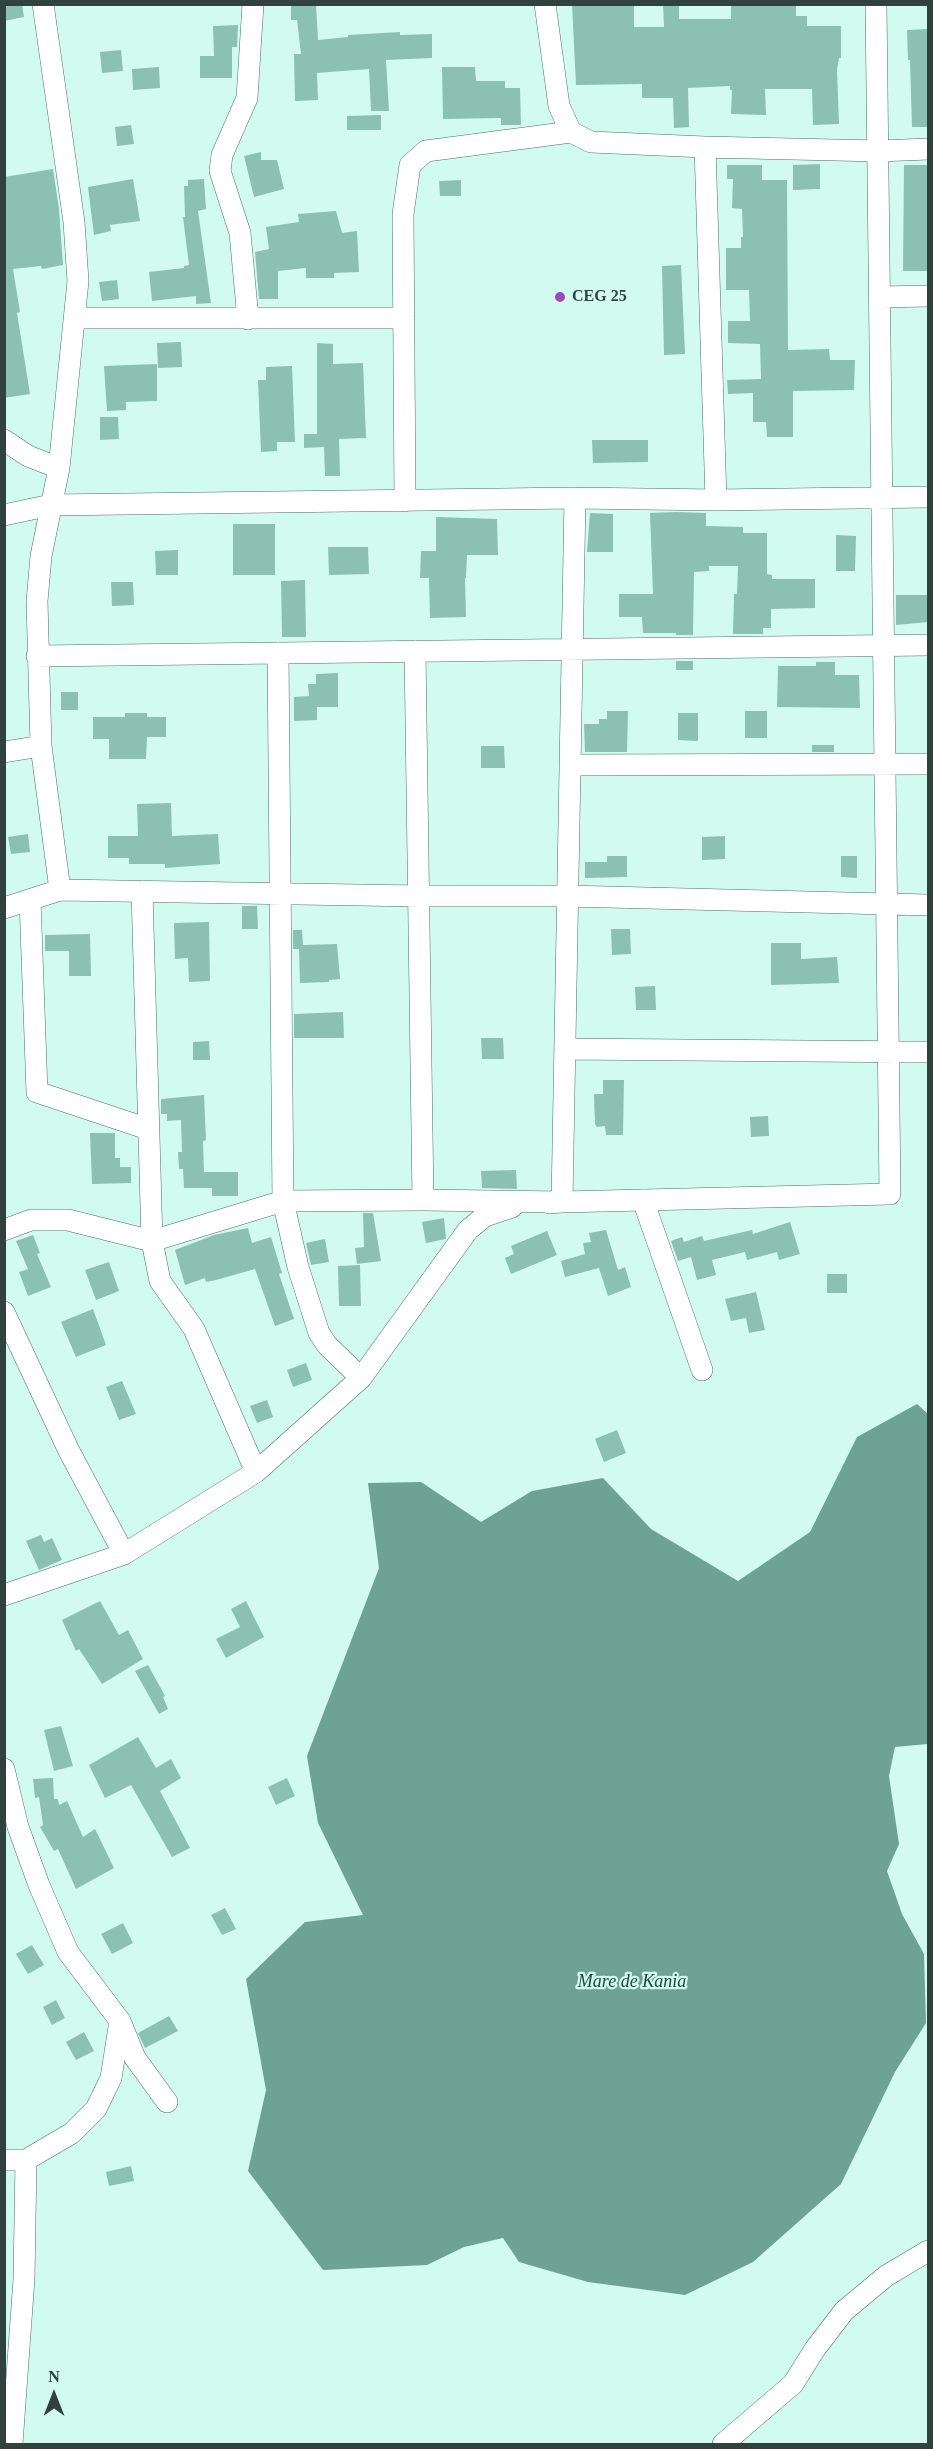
<!DOCTYPE html>
<style>
body{margin:0}
#map{position:relative;width:933px;height:2449px;overflow:hidden;background:#d2fbf0;font-family:Georgia,serif}
canvas{display:block}
.frame{position:absolute;inset:0;border:6px solid #31413d;pointer-events:none}
.north{position:absolute;left:24px;top:2365px;width:60px;height:60px;-webkit-text-stroke:4px #d2fbf0;paint-order:stroke;rotate:0deg;font-size:16px;font-weight:700;line-height:24px;text-align:center;color:#31413d}
.north::after{content:'';display:block;margin:auto;width:21px;height:27px;background:#31413d;clip-path:polygon(50% 0,100% 100%,50% 72%,0 100%)}
</style>
<div id="map">
<canvas width="933" height="2449"></canvas>
<div class="frame"></div>
<div class="north">N</div>
</div>
<script>
const ctx = document.querySelector('canvas').getContext('2d');
ctx.lineJoin = 'round';
function fillPath(path, color) { ctx.fillStyle = color; ctx.fill(path, 'evenodd'); }
const shape = rows => new Path2D(rows.map(r => 'M' + r).join(''));
function stroke(path, color, width, dash) { ctx.strokeStyle = color; ctx.lineWidth = width; ctx.lineCap = dash ? 'butt' : 'round'; ctx.setLineDash(dash || []); ctx.stroke(path); }
function write(font, color, halo, rows, align = 'center') {
  ctx.font = font + ' Georgia,serif'; ctx.lineWidth = 4.5; ctx.setLineDash([]); ctx.textBaseline = 'middle'; ctx.strokeStyle = halo; ctx.fillStyle = color; for (const [text, x, y, turn = 0] of rows) {
    ctx.save(); ctx.translate(x, y); ctx.rotate((+turn || 0) * Math.PI / 180); ctx.textAlign = isNaN(turn) ? turn : align; if (halo) ctx.strokeText(text, 0, 0); ctx.fillText(text, 0, 0); ctx.restore();
  }
}
fillPath(shape([
 [917,1404,928,1414,928,1744,895,1747,889,1776,899,1844,887,1871,902,1914,924,1954,926,2023,895,2072,841,2184,753,2262,685,2295,588,2282,519,2262,503,2238,464,2247,427,2265,323,2270,248,2171,266,2090,246,1979,305,1922,363,1915,318,1823,307,1756,379,1568,368,1483,421,1482,481,1522,532,1491,603,1478,651,1529,738,1581,810,1532,857,1437]
]), '#6da295');
fillPath(shape([
 [4,4,22,4,24,17,4,21],
 [291,4,316,4,318,40,348,37,348,35,400,32,400,35,432,34,432,58,386,60,389,111,371,111,369,69,317,73,318,100,295,101,294,54,301,54,297,20,291,20],
 [572,4,634,4,634,27,664,27,663,4,679,4,679,19,731,19,731,4,796,4,796,16,807,16,807,26,841,26,841,58,839,58,837,70,839,124,813,125,812,89,765,89,766,115,731,114,732,90,730,90,730,86,688,88,689,127,674,128,673,98,642,98,642,84,576,85],
 [238,25,237,47,232,47,232,78,200,78,200,56,214,56,213,26],
 [928,29,928,127,912,127,910,60,908,60,907,30],
 [121,50,123,71,102,73,100,52],
 [159,67,160,88,133,90,132,69],
 [442,67,475,67,476,81,505,81,505,88,520,88,521,125,501,125,501,118,443,119],
 [381,115,381,130,347,130,347,116],
 [131,125,134,144,117,146,115,127],
 [261,152,261,160,277,160,284,189,254,197,244,156],
 [820,164,820,189,793,190,793,165],
 [727,165,762,165,762,180,787,180,788,350,829,349,830,360,855,360,854,390,793,391,793,437,767,437,766,422,753,422,753,393,728,394,727,380,761,379,760,344,728,343,728,321,750,321,749,290,726,290,726,248,741,248,741,237,743,237,742,209,732,208,733,179,727,179],
 [904,165,928,165,928,271,903,271],
 [53,169,59,209,63,265,42,269,41,266,13,269,20,312,17,313,30,394,4,398,4,177],
 [133,179,140,221,110,225,111,231,94,235,88,187],
 [204,179,206,209,198,211,211,303,196,304,196,296,152,301,149,272,184,268,184,266,189,265,183,217,185,217,184,186,188,186,188,180],
 [461,180,461,196,440,196,439,181],
 [336,211,342,233,357,231,359,272,334,273,334,278,306,278,306,268,278,271,278,299,259,299,255,252,269,249,266,227,299,222,298,214],
 [681,265,685,354,664,355,662,266],
 [117,280,119,299,102,301,99,282],
 [181,342,182,367,158,368,157,343],
 [317,343,333,344,333,364,363,363,366,438,339,439,340,476,325,476,324,447,304,448,304,434,317,434],
 [157,364,157,401,126,402,126,410,107,411,104,366],
 [292,366,295,442,277,442,277,451,261,452,258,380,266,380,266,367],
 [100,417,118,417,119,439,100,440],
 [592,440,648,440,648,462,593,463],
 [676,512,706,513,706,526,743,527,743,533,767,533,767,574,772,575,772,579,815,579,815,608,771,609,771,628,763,628,763,634,733,634,734,594,737,594,738,566,709,566,709,571,694,572,693,635,676,635,676,633,643,633,642,617,619,617,619,594,653,594,650,513],
 [590,513,613,514,613,552,587,552],
 [436,517,497,519,498,555,467,555,466,578,465,578,466,617,430,618,429,578,420,578,421,551,436,551],
 [233,524,275,524,275,575,233,575],
 [836,535,856,536,855,571,836,571],
 [328,547,368,547,369,574,329,575],
 [178,550,178,575,156,575,155,551],
 [305,580,306,637,282,637,281,581],
 [111,582,133,582,134,605,112,606],
 [896,595,928,595,928,622,896,625],
 [676,661,693,661,693,670,676,670],
 [816,662,835,662,835,675,859,675,860,708,777,707,778,666,816,666],
 [338,673,338,707,317,707,317,720,294,721,294,697,309,696,308,684,316,684,316,674],
 [61,692,78,692,78,710,61,710],
 [607,711,628,711,627,752,585,752,584,724,599,724,599,719,607,719],
 [745,711,767,711,767,738,745,738],
 [125,713,147,713,147,717,166,717,166,737,147,737,146,759,109,759,109,739,93,739,93,717,125,717],
 [678,713,698,713,698,741,678,740],
 [812,745,834,745,834,752,812,752],
 [481,746,504,746,505,768,481,768],
 [171,803,172,836,218,834,220,864,165,868,165,864,129,864,129,858,108,858,108,836,138,836,137,804],
 [28,834,30,852,11,854,8,837],
 [725,836,725,859,702,860,702,837],
 [607,856,627,856,627,877,585,878,585,862,607,862],
 [841,856,857,856,857,878,841,877],
 [242,906,257,906,258,929,242,929],
 [209,922,210,981,189,982,188,958,175,959,174,923],
 [611,929,630,929,631,954,612,955],
 [293,930,302,930,303,945,337,944,340,979,329,980,329,982,300,983,299,949,293,949],
 [90,934,91,976,69,976,69,951,45,951,45,935],
 [771,943,801,943,801,959,837,957,839,983,771,985],
 [655,986,656,1010,636,1010,635,987],
 [343,1012,344,1038,294,1038,294,1014],
 [481,1038,503,1038,504,1059,482,1059],
 [209,1041,210,1060,193,1060,193,1042],
 [603,1080,624,1080,623,1135,606,1135,605,1126,597,1127,595,1124,594,1094,603,1094],
 [204,1095,206,1140,203,1141,204,1172,238,1172,238,1196,212,1196,212,1188,184,1188,183,1169,179,1169,178,1152,182,1152,181,1120,167,1121,167,1114,161,1114,161,1099],
 [768,1116,769,1136,751,1137,750,1117],
 [90,1133,115,1133,115,1158,120,1158,120,1167,131,1167,131,1183,92,1184],
 [516,1170,517,1189,482,1188,481,1171],
 [363,1213,373,1213,381,1261,357,1264,355,1248,364,1247],
 [444,1218,446,1239,426,1243,422,1222],
 [790,1222,800,1254,779,1260,777,1252,747,1260,745,1252,712,1260,716,1275,697,1280,691,1257,678,1261,671,1241,682,1237,684,1242,702,1236,704,1241,752,1230,753,1234],
 [248,1228,252,1243,271,1237,282,1273,279,1274,294,1319,275,1326,255,1269,216,1280,206,1282,205,1278,185,1285,175,1250,214,1235],
 [606,1230,618,1270,625,1267,631,1287,608,1296,599,1268,565,1277,561,1261,585,1254,583,1243,591,1242,589,1233],
 [547,1231,557,1255,511,1274,505,1258,514,1254,511,1246],
 [33,1235,40,1253,37,1254,51,1287,28,1296,19,1272,28,1269,16,1241],
 [325,1239,329,1262,311,1265,306,1243],
 [109,1262,119,1291,96,1300,85,1270],
 [360,1265,361,1306,339,1306,338,1266],
 [827,1274,847,1274,847,1293,827,1293],
 [756,1292,765,1330,749,1333,746,1318,731,1321,725,1299],
 [93,1309,106,1345,76,1357,61,1322],
 [306,1363,312,1380,293,1387,287,1370],
 [122,1381,136,1414,119,1420,106,1387],
 [267,1400,273,1417,257,1423,250,1406],
 [617,1430,626,1453,604,1462,595,1439],
 [41,1535,44,1542,52,1538,62,1560,39,1570,26,1541],
 [100,1601,119,1635,128,1630,143,1659,102,1684,79,1649,76,1651,62,1620],
 [246,1601,264,1637,226,1658,216,1639,240,1627,231,1609],
 [148,1665,165,1696,163,1697,168,1709,159,1714,135,1671],
 [61,1726,73,1766,54,1771,44,1730],
 [138,1737,156,1768,171,1759,181,1778,160,1791,190,1848,172,1857,131,1785,105,1798,89,1765],
 [53,1778,54,1799,58,1799,59,1805,67,1801,83,1837,95,1829,114,1868,76,1889,58,1849,54,1851,40,1827,43,1825,39,1797,35,1798,33,1779],
 [287,1778,295,1796,276,1805,268,1787],
 [225,1908,236,1929,222,1935,211,1915],
 [123,1923,133,1943,112,1954,101,1934],
 [32,1945,44,1965,28,1974,16,1954],
 [56,2000,65,2018,52,2025,43,2007],
 [169,2016,178,2031,145,2048,138,2033],
 [84,2032,94,2051,76,2060,66,2042],
 [131,2166,134,2181,109,2186,106,2172]
]), '#8bc0b3');
const minor = shape([
 [43,4,74,222,78,281,59,468,41,556,37,601,41,746,60,890],
 [545,4,559,106,571,132,591,142,705,147,879,151,928,149],
 [705,147,716,500],
 [881,297,928,296],
 [76,318,404,318],
 [248,319,240,233,220,171,222,155,247,98,253,4],
 [4,440,28,456,59,468],
 [405,501,403,214,410,165,426,151,571,132],
 [4,515,51,505,575,498,716,500,928,497],
 [415,651,423,1200],
 [37,656,928,645],
 [4,752,41,746],
 [570,765,928,764],
 [142,891,152,1241,160,1281,194,1329,256,1472],
 [30,900,37,1092,148,1129],
 [4,908,60,890,418,896,567,896,928,905],
 [565,1049,928,1052],
 [643,1200,702,1370],
 [549,1203,562,1202,575,498],
 [4,1230,31,1220,68,1220,152,1241,283,1201,423,1200,562,1202,890,1194,876,4],
 [4,1312,69,1451,124,1554,4,1595],
 [361,1378,468,1230,485,1216,512,1207],
 [124,1554,256,1472,361,1378,327,1345,319,1333,298,1267,283,1201,278,653],
 [4,1769,18,1827,39,1885,68,1952,120,2021,135,2058,167,2102],
 [4,2160,26,2160],
 [12,2444,24,2279,26,2160,72,2133,96,2109,111,2078,120,2021],
 [723,2444,793,2384,815,2349,844,2311,886,2276,928,2251]
]);
stroke(minor, '#4a6f66', 22);
stroke(minor, '#fff', 21);
for (const [x, y, r, color] of [
 [560,297,6,"#9f4ab7"]
]) { const dot = new Path2D(); dot.arc(x, y, r, 0, 2 * Math.PI); ctx.fillStyle = color; ctx.fill(dot); stroke(dot, '#d2fbf0', 2); }
write('bold 16px', '#31413d', '#d2fbf0', [
 ["CEG 25",572,297]
], 'left');
write('italic 18px', '#1b4940', '#d2fbf0', [
 ["Mare de Kania",632,1982]
]);
</script>
